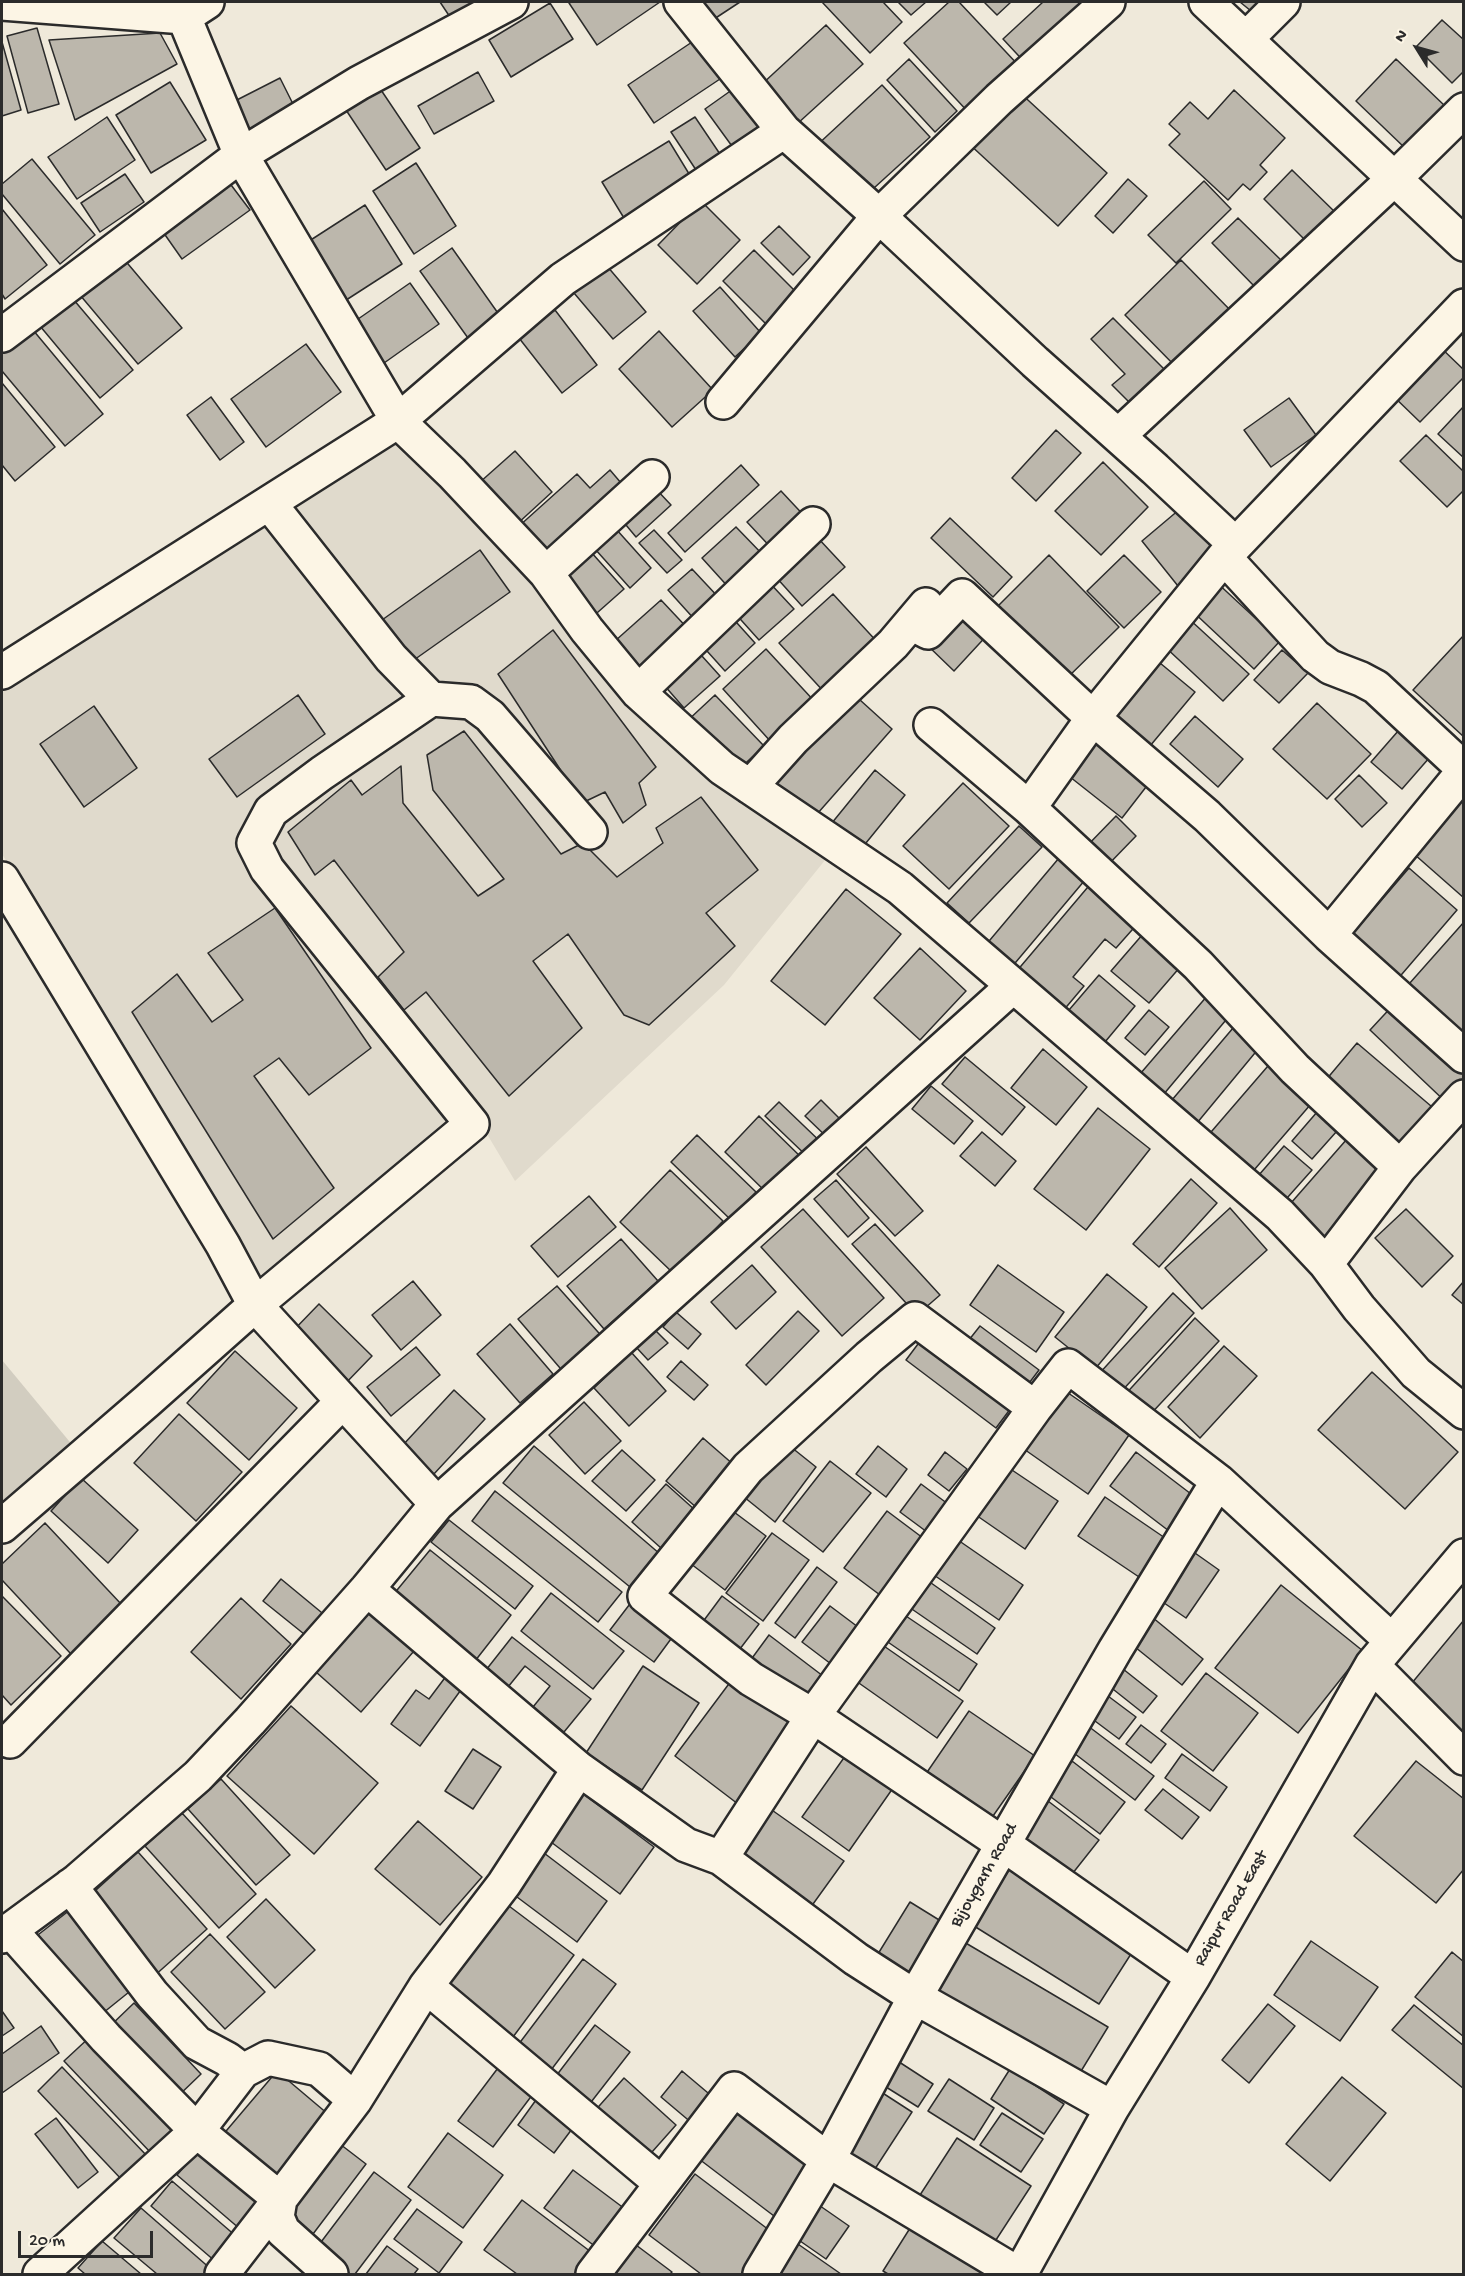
<!DOCTYPE html>
<style>
body{margin:0}
#map{position:relative;width:1465px;height:2276px;overflow:hidden;background:#efe9da;font-family:"Gochi Hand",sans-serif}
canvas{display:block}
.frame{position:absolute;inset:0;border:3px solid #2b2b2b;pointer-events:none}
.north{position:absolute;left:1387px;top:18px;width:60px;height:60px;-webkit-text-stroke:4px #fcf5e5;paint-order:stroke;rotate:307deg;font-size:16px;font-weight:700;line-height:24px;text-align:center;color:#2b2b2b}
.north::after{content:'';display:block;margin:auto;width:21px;height:27px;background:#2b2b2b;clip-path:polygon(50% 0,100% 100%,50% 72%,0 100%)}
.scale{position:absolute;left:18px;top:2231px;width:135px;height:27px;box-sizing:border-box;border:3px solid #2b2b2b;border-top:0;padding-left:8px;font-size:18px;line-height:21px;white-space:nowrap;color:#2b2b2b;-webkit-text-stroke:4px #fcf5e5;paint-order:stroke}
</style>
<div id="map">
<canvas width="1465" height="2276"></canvas>
<div class="frame"></div>
<div class="north">N</div>
<div class="scale">20 m</div>
</div>
<script>
const ctx = document.querySelector('canvas').getContext('2d');
ctx.lineJoin = 'round';
function fillPath(path, color) { ctx.fillStyle = color; ctx.fill(path, 'evenodd'); }
const shape = rows => new Path2D(rows.map(r => 'M' + r).join(''));
function stroke(path, color, width, dash) { ctx.strokeStyle = color; ctx.lineWidth = width; ctx.lineCap = dash ? 'butt' : 'round'; ctx.setLineDash(dash || []); ctx.stroke(path); }
function write(font, color, halo, rows, align = 'center') {
  ctx.font = font + ' "Gochi Hand",sans-serif'; ctx.lineWidth = 4.5; ctx.setLineDash([]); ctx.textBaseline = 'middle'; ctx.strokeStyle = halo; ctx.fillStyle = color; for (const [text, x, y, turn = 0] of rows) {
    ctx.save(); ctx.translate(x, y); ctx.rotate((+turn || 0) * Math.PI / 180); ctx.textAlign = isNaN(turn) ? turn : align; if (halo) ctx.strokeText(text, 0, 0); ctx.fillText(text, 0, 0); ctx.restore();
  }
}
fillPath(shape([
 [411,422,711,776,830,854,724,985,515,1181,475,1114,263,1284,2,854,2,692]
]), '#e0dacc');
fillPath(shape([
 [2,1360,74,1447,2,1507]
]), '#d2cdc0');
const building = shape([
 [440,2,481,2,452,20,440,2],
 [571,2,660,2,597,45,569,3,571,2],
 [689,2,740,2,705,25,689,2],
 [822,2,883,2,902,22,870,53,822,2],
 [898,2,926,2,911,15,898,2],
 [949,2,959,2,1021,68,970,114,904,43,949,2],
 [984,2,1011,2,997,15,984,2],
 [1043,2,1101,2,1030,68,1003,39,1043,2],
 [1240,2,1260,2,1251,11,1240,2],
 [550,3,573,39,511,77,489,40,550,3],
 [1442,20,1464,40,1464,71,1452,83,1416,47,1442,20],
 [826,25,863,64,797,124,761,85,826,25],
 [37,28,59,104,28,113,7,36,37,28],
 [160,33,177,64,75,120,49,40,160,33],
 [701,36,726,75,654,123,628,85,701,36],
 [2,42,21,110,2,116,2,42],
 [909,59,957,111,935,132,887,80,909,59],
 [1396,59,1446,107,1406,149,1356,101,1396,59],
 [478,72,494,101,434,134,418,106,478,72],
 [280,78,295,108,243,133,229,104,280,78],
 [170,82,206,140,151,173,116,115,170,82],
 [377,84,420,148,386,170,344,107,377,84],
 [882,85,930,137,863,198,815,147,882,85],
 [736,87,767,131,737,153,705,109,736,87],
 [1016,89,1107,173,1058,226,967,142,1016,89],
 [1234,90,1285,138,1260,165,1267,172,1250,190,1243,184,1228,200,1169,145,1180,134,1169,124,1190,102,1208,119,1234,90],
 [107,117,135,160,77,199,48,157,107,117],
 [695,117,724,160,700,176,671,132,695,117],
 [669,141,694,182,627,223,602,182,669,141],
 [32,159,95,235,60,264,2,194,2,184,32,159],
 [416,163,456,226,414,254,373,191,416,163],
 [1292,170,1339,216,1310,245,1264,199,1292,170],
 [222,173,250,210,182,259,156,222,222,173],
 [125,174,144,202,100,232,81,203,125,174],
 [1128,179,1147,196,1113,233,1095,216,1128,179],
 [1204,181,1231,209,1176,263,1148,235,1204,181],
 [701,201,740,240,697,284,658,245,701,201],
 [365,205,402,264,340,304,303,245,365,205],
 [2,209,47,265,5,299,2,294,2,209],
 [1238,218,1284,263,1257,289,1212,243,1238,218],
 [779,226,810,257,793,275,761,243,779,226],
 [452,248,500,316,468,338,420,271,452,248],
 [754,250,797,293,766,324,723,281,754,250],
 [123,258,182,328,138,364,80,295,123,258],
 [1181,260,1235,315,1179,370,1125,315,1181,260],
 [607,266,646,312,613,339,574,293,607,266],
 [410,283,439,324,377,368,348,326,410,283],
 [720,287,761,333,735,357,693,311,720,287],
 [68,293,133,370,100,398,35,320,68,293],
 [555,310,597,365,562,393,519,338,555,310],
 [1113,318,1172,377,1138,411,1112,385,1125,374,1091,339,1113,318],
 [28,324,103,414,65,446,2,371,2,346,28,324],
 [659,331,713,390,672,427,619,369,659,331],
 [306,344,341,392,266,447,231,399,306,344],
 [1438,345,1464,370,1464,377,1420,422,1390,393,1438,345],
 [2,383,55,447,15,481,2,465,2,383],
 [211,397,244,442,220,460,187,415,211,397],
 [1289,398,1316,435,1271,467,1244,430,1289,398],
 [1464,406,1464,458,1438,434,1464,406],
 [1056,430,1081,453,1036,501,1012,478,1056,430],
 [1426,435,1464,472,1464,490,1447,507,1400,461,1426,435],
 [515,451,552,492,516,525,479,483,515,451],
 [1103,462,1148,507,1101,555,1055,511,1103,462],
 [741,465,759,485,685,552,668,533,741,465],
 [610,470,627,490,548,561,518,527,577,474,590,488,610,470],
 [655,488,671,505,636,537,621,519,655,488],
 [781,491,810,522,776,553,747,522,781,491],
 [1180,509,1217,553,1178,586,1142,541,1180,509],
 [950,518,1012,577,993,597,931,538,950,518],
 [736,527,766,558,731,590,702,558,736,527],
 [616,529,651,568,630,588,595,549,616,529],
 [654,530,682,560,667,573,639,543,654,530],
 [817,537,845,567,802,606,775,576,817,537],
 [480,550,510,592,404,667,375,625,480,550],
 [591,552,624,589,589,620,557,584,591,552],
 [1049,555,1119,627,1063,682,993,611,1049,555],
 [1124,555,1161,592,1124,628,1087,591,1124,555],
 [692,569,721,600,696,621,668,590,692,569],
 [767,580,794,609,759,640,733,611,767,580],
 [1214,580,1280,641,1254,669,1189,608,1214,580],
 [833,594,880,645,826,694,779,643,833,594],
 [661,600,692,633,637,683,606,649,661,600],
 [962,604,991,631,954,671,925,643,962,604],
 [728,613,755,643,725,671,698,641,728,613],
 [1188,618,1249,674,1223,701,1163,645,1188,618],
 [553,630,656,767,639,783,646,805,623,823,605,792,582,803,498,674,553,630],
 [1464,635,1464,737,1413,690,1464,635],
 [692,645,720,676,684,708,657,677,692,645],
 [766,649,816,703,772,743,723,689,766,649],
 [1282,650,1308,673,1279,703,1254,680,1282,650],
 [1160,663,1195,692,1145,752,1110,722,1160,663],
 [849,690,892,729,810,822,766,784,849,690],
 [298,695,325,734,237,797,209,759,298,695],
 [715,695,764,746,734,774,685,723,715,695],
 [1317,703,1371,754,1327,799,1273,749,1317,703],
 [94,706,137,768,84,807,40,744,94,706],
 [1195,716,1243,759,1218,787,1170,744,1195,716],
 [1406,722,1437,749,1402,789,1371,762,1406,722],
 [464,731,561,854,583,843,617,877,663,843,656,828,701,797,758,870,706,913,735,946,649,1025,624,1015,568,934,533,961,582,1028,509,1096,426,992,404,1010,378,977,404,952,334,860,315,875,288,832,351,780,362,795,401,766,403,803,478,896,504,879,433,790,427,755,464,731],
 [1095,734,1153,778,1122,818,1065,773,1095,734],
 [875,770,905,795,857,854,827,829,875,770],
 [1359,775,1387,803,1362,827,1335,799,1359,775],
 [963,783,1009,826,949,889,903,846,963,783],
 [1464,797,1464,898,1414,854,1464,797],
 [1116,816,1136,836,1104,869,1083,850,1116,816],
 [1019,826,1042,847,969,923,947,903,1019,826],
 [1059,858,1085,880,1005,975,979,953,1059,858],
 [1409,868,1457,910,1396,981,1348,939,1409,868],
 [1093,881,1140,921,1116,948,1105,939,1073,977,1084,986,1057,1018,1010,979,1093,881],
 [846,889,901,934,825,1025,771,981,846,889],
 [275,908,371,1048,309,1095,279,1058,254,1076,334,1188,273,1239,132,1012,177,974,212,1022,243,1000,208,953,275,908],
 [1464,922,1464,1049,1401,993,1464,922],
 [1143,934,1181,966,1149,1003,1111,971,1143,934],
 [920,948,966,991,920,1040,874,998,920,948],
 [1099,975,1135,1006,1100,1048,1063,1017,1099,975],
 [1208,995,1231,1014,1158,1101,1134,1081,1208,995],
 [1396,1002,1464,1065,1464,1092,1450,1106,1370,1030,1396,1002],
 [1149,1010,1169,1027,1145,1055,1125,1038,1149,1010],
 [1239,1021,1264,1042,1192,1129,1166,1107,1239,1021],
 [1357,1043,1438,1112,1402,1156,1320,1087,1357,1043],
 [1043,1049,1087,1087,1056,1125,1011,1088,1043,1049],
 [965,1057,1025,1107,1002,1135,942,1084,965,1057],
 [1274,1059,1317,1097,1248,1177,1205,1139,1274,1059],
 [931,1086,973,1121,954,1144,912,1109,931,1086],
 [821,1100,847,1126,832,1142,805,1116,821,1100],
 [779,1102,827,1148,813,1162,765,1116,779,1102],
 [1324,1104,1345,1122,1312,1159,1292,1141,1324,1104],
 [1098,1108,1150,1149,1086,1230,1034,1189,1098,1108],
 [759,1116,806,1162,771,1197,725,1152,759,1116],
 [1354,1131,1394,1167,1324,1247,1284,1211,1354,1131],
 [982,1132,1016,1161,995,1186,960,1156,982,1132],
 [697,1135,756,1192,730,1219,671,1162,697,1135],
 [1284,1146,1312,1170,1279,1207,1252,1183,1284,1146],
 [866,1147,923,1211,895,1236,837,1174,866,1147],
 [670,1170,723,1221,673,1273,620,1222,670,1170],
 [1191,1179,1217,1203,1159,1267,1133,1244,1191,1179],
 [836,1180,869,1218,848,1237,814,1199,836,1180],
 [589,1196,616,1227,558,1277,531,1246,589,1196],
 [1230,1208,1267,1250,1202,1309,1165,1268,1230,1208],
 [803,1209,884,1298,842,1336,761,1247,803,1209],
 [1406,1209,1453,1256,1422,1287,1375,1238,1406,1209],
 [875,1224,940,1295,917,1315,852,1244,875,1224],
 [621,1239,658,1281,604,1329,567,1286,621,1239],
 [752,1265,776,1292,736,1329,711,1302,752,1265],
 [998,1265,1064,1312,1036,1352,970,1305,998,1265],
 [1107,1274,1147,1307,1095,1369,1055,1337,1107,1274],
 [413,1281,441,1315,401,1350,372,1315,413,1281],
 [1464,1281,1464,1305,1452,1295,1464,1281],
 [557,1286,606,1341,566,1375,518,1319,557,1286],
 [1173,1293,1194,1313,1118,1395,1097,1376,1173,1293],
 [319,1304,372,1356,342,1387,289,1335,319,1304],
 [798,1311,819,1331,766,1385,746,1365,798,1311],
 [676,1312,701,1334,688,1349,663,1327,676,1312],
 [1195,1318,1219,1341,1146,1419,1122,1398,1195,1318],
 [510,1324,553,1374,520,1403,477,1354,510,1324],
 [980,1326,1039,1370,1020,1395,961,1350,980,1326],
 [655,1330,668,1343,648,1360,636,1347,655,1330],
 [927,1332,1017,1400,996,1428,906,1360,927,1332],
 [1224,1346,1257,1376,1200,1438,1168,1407,1224,1346],
 [416,1347,440,1375,391,1416,367,1387,416,1347],
 [235,1351,297,1408,249,1460,187,1403,235,1351],
 [631,1352,666,1391,629,1426,594,1388,631,1352],
 [681,1361,708,1385,694,1400,667,1377,681,1361],
 [1372,1372,1458,1452,1405,1509,1318,1430,1372,1372],
 [1061,1388,1129,1435,1088,1494,1021,1447,1061,1388],
 [454,1390,485,1419,433,1475,402,1446,454,1390],
 [584,1402,621,1441,585,1474,549,1435,584,1402],
 [179,1414,242,1472,196,1521,134,1463,179,1414],
 [703,1438,742,1472,705,1515,666,1481,703,1438],
 [786,1443,816,1467,775,1522,744,1497,786,1443],
 [534,1446,660,1554,630,1587,503,1483,534,1446],
 [878,1446,907,1469,886,1497,856,1474,878,1446],
 [622,1450,655,1480,626,1511,592,1481,622,1450],
 [945,1452,967,1469,949,1491,928,1475,945,1452],
 [1136,1452,1195,1497,1169,1531,1110,1486,1136,1452],
 [830,1461,871,1493,823,1552,783,1521,830,1461],
 [1006,1466,1058,1501,1025,1549,973,1513,1006,1466],
 [81,1478,138,1530,108,1563,51,1511,81,1478],
 [666,1484,705,1519,671,1557,632,1522,666,1484],
 [921,1484,948,1504,927,1532,900,1512,921,1484],
 [495,1491,622,1592,598,1622,472,1521,495,1491],
 [1105,1497,1168,1540,1142,1579,1078,1536,1105,1497],
 [722,1503,766,1536,725,1590,682,1557,722,1503],
 [887,1511,923,1538,880,1595,844,1568,887,1511],
 [449,1520,533,1586,515,1609,431,1542,449,1520],
 [45,1523,122,1605,71,1654,2,1580,2,1564,45,1523],
 [772,1533,809,1560,763,1621,726,1593,772,1533],
 [955,1538,1023,1585,999,1620,931,1573,955,1538],
 [1185,1546,1219,1570,1186,1618,1151,1594,1185,1546],
 [430,1550,511,1615,475,1661,393,1595,430,1550],
 [817,1567,837,1582,795,1638,775,1623,817,1567],
 [924,1578,995,1628,977,1654,906,1605,924,1578],
 [281,1579,327,1617,309,1638,263,1601,281,1579],
 [1281,1585,1363,1651,1298,1733,1215,1668,1281,1585],
 [551,1593,624,1651,593,1689,521,1631,551,1593],
 [2,1596,61,1656,11,1705,2,1695,2,1596],
 [636,1596,679,1628,654,1662,610,1630,636,1596],
 [722,1596,759,1624,733,1658,696,1631,722,1596],
 [241,1598,291,1644,241,1699,191,1652,241,1598],
 [830,1606,862,1630,835,1667,802,1642,830,1606],
 [369,1611,414,1651,361,1712,316,1672,369,1611],
 [900,1612,977,1664,959,1691,882,1638,900,1612],
 [1152,1617,1203,1659,1182,1685,1130,1643,1152,1617],
 [1464,1620,1464,1741,1402,1695,1464,1620],
 [769,1635,823,1676,801,1705,747,1665,769,1635],
 [512,1637,591,1699,564,1732,533,1707,550,1686,525,1666,508,1687,486,1670,512,1637],
 [881,1644,963,1701,937,1738,856,1681,881,1644],
 [1118,1665,1157,1696,1143,1713,1104,1682,1118,1665],
 [643,1666,699,1703,642,1790,586,1753,643,1666],
 [450,1671,466,1683,420,1746,391,1724,416,1690,429,1699,450,1671],
 [737,1673,800,1721,738,1804,675,1756,737,1673],
 [1206,1673,1258,1713,1213,1771,1161,1731,1206,1673],
 [1104,1693,1136,1717,1119,1739,1087,1715,1104,1693],
 [291,1706,378,1783,314,1854,227,1776,291,1706],
 [969,1711,1035,1756,986,1826,921,1781,969,1711],
 [1141,1725,1166,1744,1151,1763,1126,1744,1141,1725],
 [1088,1726,1154,1776,1135,1800,1070,1750,1088,1726],
 [853,1745,900,1778,849,1851,802,1817,853,1745],
 [473,1749,501,1767,473,1809,445,1791,473,1749],
 [1182,1754,1227,1787,1210,1811,1165,1778,1182,1754],
 [1072,1761,1125,1802,1100,1834,1047,1794,1072,1761],
 [1416,1761,1464,1799,1464,1869,1436,1903,1354,1836,1416,1761],
 [221,1779,290,1855,256,1885,188,1809,221,1779],
 [1163,1789,1199,1817,1182,1839,1145,1810,1163,1789],
 [582,1793,654,1847,620,1894,547,1839,582,1793],
 [1048,1801,1099,1840,1065,1883,1015,1845,1048,1801],
 [769,1808,844,1861,808,1911,733,1857,769,1808],
 [182,1813,256,1894,219,1928,145,1846,182,1813],
 [418,1821,482,1877,440,1925,375,1869,418,1821],
 [138,1852,207,1929,153,1977,85,1900,138,1852],
 [544,1853,607,1901,577,1942,513,1894,544,1853],
 [1012,1865,1138,1943,1099,2004,974,1926,1012,1865],
 [266,1899,315,1950,275,1988,227,1937,266,1899],
 [501,1900,574,1955,513,2037,439,1982,501,1900],
 [910,1902,944,1923,907,1983,873,1962,910,1902],
 [75,1906,139,1984,98,2017,34,1938,75,1906],
 [210,1934,265,1992,225,2029,171,1972,210,1934],
 [1311,1941,1378,1987,1340,2041,1274,1995,1311,1941],
 [964,1942,1108,2027,1075,2081,933,1995,964,1942],
 [1452,1952,1464,1962,1464,2037,1415,1997,1452,1952],
 [583,1959,616,1984,548,2074,515,2049,583,1959],
 [134,2003,201,2074,174,2100,107,2029,134,2003],
 [1268,2004,1295,2026,1249,2083,1222,2060,1268,2004],
 [1414,2005,1464,2046,1464,2089,1392,2030,1414,2005],
 [2,2011,14,2028,2,2036,2,2011],
 [595,2025,630,2052,588,2106,553,2080,595,2025],
 [41,2026,59,2053,2,2093,2,2054,41,2026],
 [92,2035,179,2127,151,2153,64,2061,92,2035],
 [893,2058,933,2084,918,2107,878,2082,893,2058],
 [504,2060,539,2086,493,2147,458,2121,504,2060],
 [62,2067,148,2157,123,2181,38,2091,62,2067],
 [1010,2069,1064,2104,1044,2134,991,2099,1010,2069],
 [277,2071,335,2120,278,2186,221,2137,277,2071],
 [682,2071,714,2098,693,2124,661,2097,682,2071],
 [1342,2077,1386,2113,1330,2181,1286,2144,1342,2077],
 [624,2078,676,2125,644,2161,592,2114,624,2078],
 [949,2079,994,2108,974,2140,928,2111,949,2079],
 [878,2090,912,2112,871,2175,838,2153,878,2090],
 [541,2093,578,2121,554,2153,518,2125,541,2093],
 [737,2108,813,2165,774,2216,699,2159,737,2108],
 [1002,2113,1043,2139,1021,2172,980,2145,1002,2113],
 [56,2118,98,2172,78,2188,35,2134,56,2118],
 [448,2133,503,2175,463,2228,408,2187,448,2133],
 [957,2138,1031,2186,994,2243,920,2195,957,2138],
 [336,2141,366,2164,313,2234,283,2211,336,2141],
 [203,2145,273,2204,247,2235,177,2175,203,2145],
 [573,2170,629,2212,600,2250,544,2208,573,2170],
 [374,2172,411,2200,355,2274,348,2274,315,2250,374,2172],
 [695,2174,773,2233,741,2274,701,2274,649,2235,695,2174],
 [172,2181,237,2237,216,2262,151,2206,172,2181],
 [522,2200,595,2255,580,2274,517,2274,484,2250,522,2200],
 [813,2201,849,2226,826,2259,790,2234,813,2201],
 [141,2208,212,2270,208,2274,157,2274,114,2238,141,2208],
 [417,2209,462,2242,439,2273,394,2239,417,2209],
 [912,2225,986,2270,983,2274,888,2274,883,2271,912,2225],
 [102,2241,141,2274,85,2274,78,2268,102,2241],
 [795,2242,841,2274,772,2274,795,2242],
 [636,2245,672,2272,670,2274,614,2274,636,2245],
 [387,2246,418,2269,414,2274,366,2274,387,2246]
]);
fillPath(building, '#bcb7ac');
stroke(building, '#2b2b2b', 1.5);
const minor = shape([
 [681,2,784,131,879,216,1035,362,1155,469,1235,544],
 [1206,2,1464,244],
 [2,3,184,17,207,2],
 [184,17,241,155,398,421,452,473,546,573,587,630,638,692,722,768,900,888,1280,1215,1326,1264,1359,1308,1416,1373,1464,1412],
 [1246,39,1283,2],
 [2,335,241,155,359,83,511,2],
 [723,402,879,216,999,99,1108,2],
 [1118,436,1395,178,1464,110],
 [269,503,391,658,431,699],
 [1224,557,1315,656,1330,667,1361,679,1376,687,1464,769],
 [546,573,652,477],
 [911,623,928,632,962,596,1093,718,1207,816,1329,935,1464,1056],
 [2,672,398,421,563,279,784,131],
 [638,692,813,524],
 [931,725,1029,808,1198,965,1295,1069,1400,1167],
 [750,787,793,739,893,644,926,605],
 [1029,808,1093,718,1224,557,1464,306],
 [2,879,223,1245,255,1305,437,1504],
 [1329,935,1464,771],
 [1326,1264,1400,1167,1464,1097],
 [1035,1408,915,1319,869,1357,748,1468,645,1596,751,1679,813,1716,1003,1844,1193,1977],
 [2,1526,147,1401,255,1305,472,1124,267,869,254,843,271,811,322,773,431,699,471,702,490,716,590,832],
 [367,1589,579,1769,686,1845,721,1858,856,1959,915,1997,1112,2108],
 [1372,1665,1464,1758],
 [10,1741,343,1401],
 [721,1858,813,1716,1035,1408,1068,1366,1218,1481,1391,1640],
 [70,1886,152,1994,197,2043,227,2059,243,2071,268,2058,319,2069,355,2100],
 [10,1930,106,2038,197,2131,243,2071],
 [2,1936,77,1881,198,1776,250,1721,367,1589,437,1504,1013,986],
 [426,1986,661,2183],
 [280,2199,277,2217,283,2231,331,2274],
 [40,2274,197,2131,280,2199,355,2100,426,1986,504,1884,579,1769],
 [222,2274,280,2199],
 [593,2274,734,2089,828,2160,1018,2274],
 [760,2274,828,2160,915,1997,1115,1650,1218,1481],
 [1020,2274,1112,2108,1193,1977,1372,1665,1464,1556]
]);
stroke(minor, '#2b2b2b', 38);
stroke(minor, '#fcf5e5', 33);
write('18px', '#2b2b2b', '#fcf5e5', [
 ["Bijoygarh Road",985,1876,-60],
 ["Raipur Road East",1232,1909,-60]
]);
</script>
